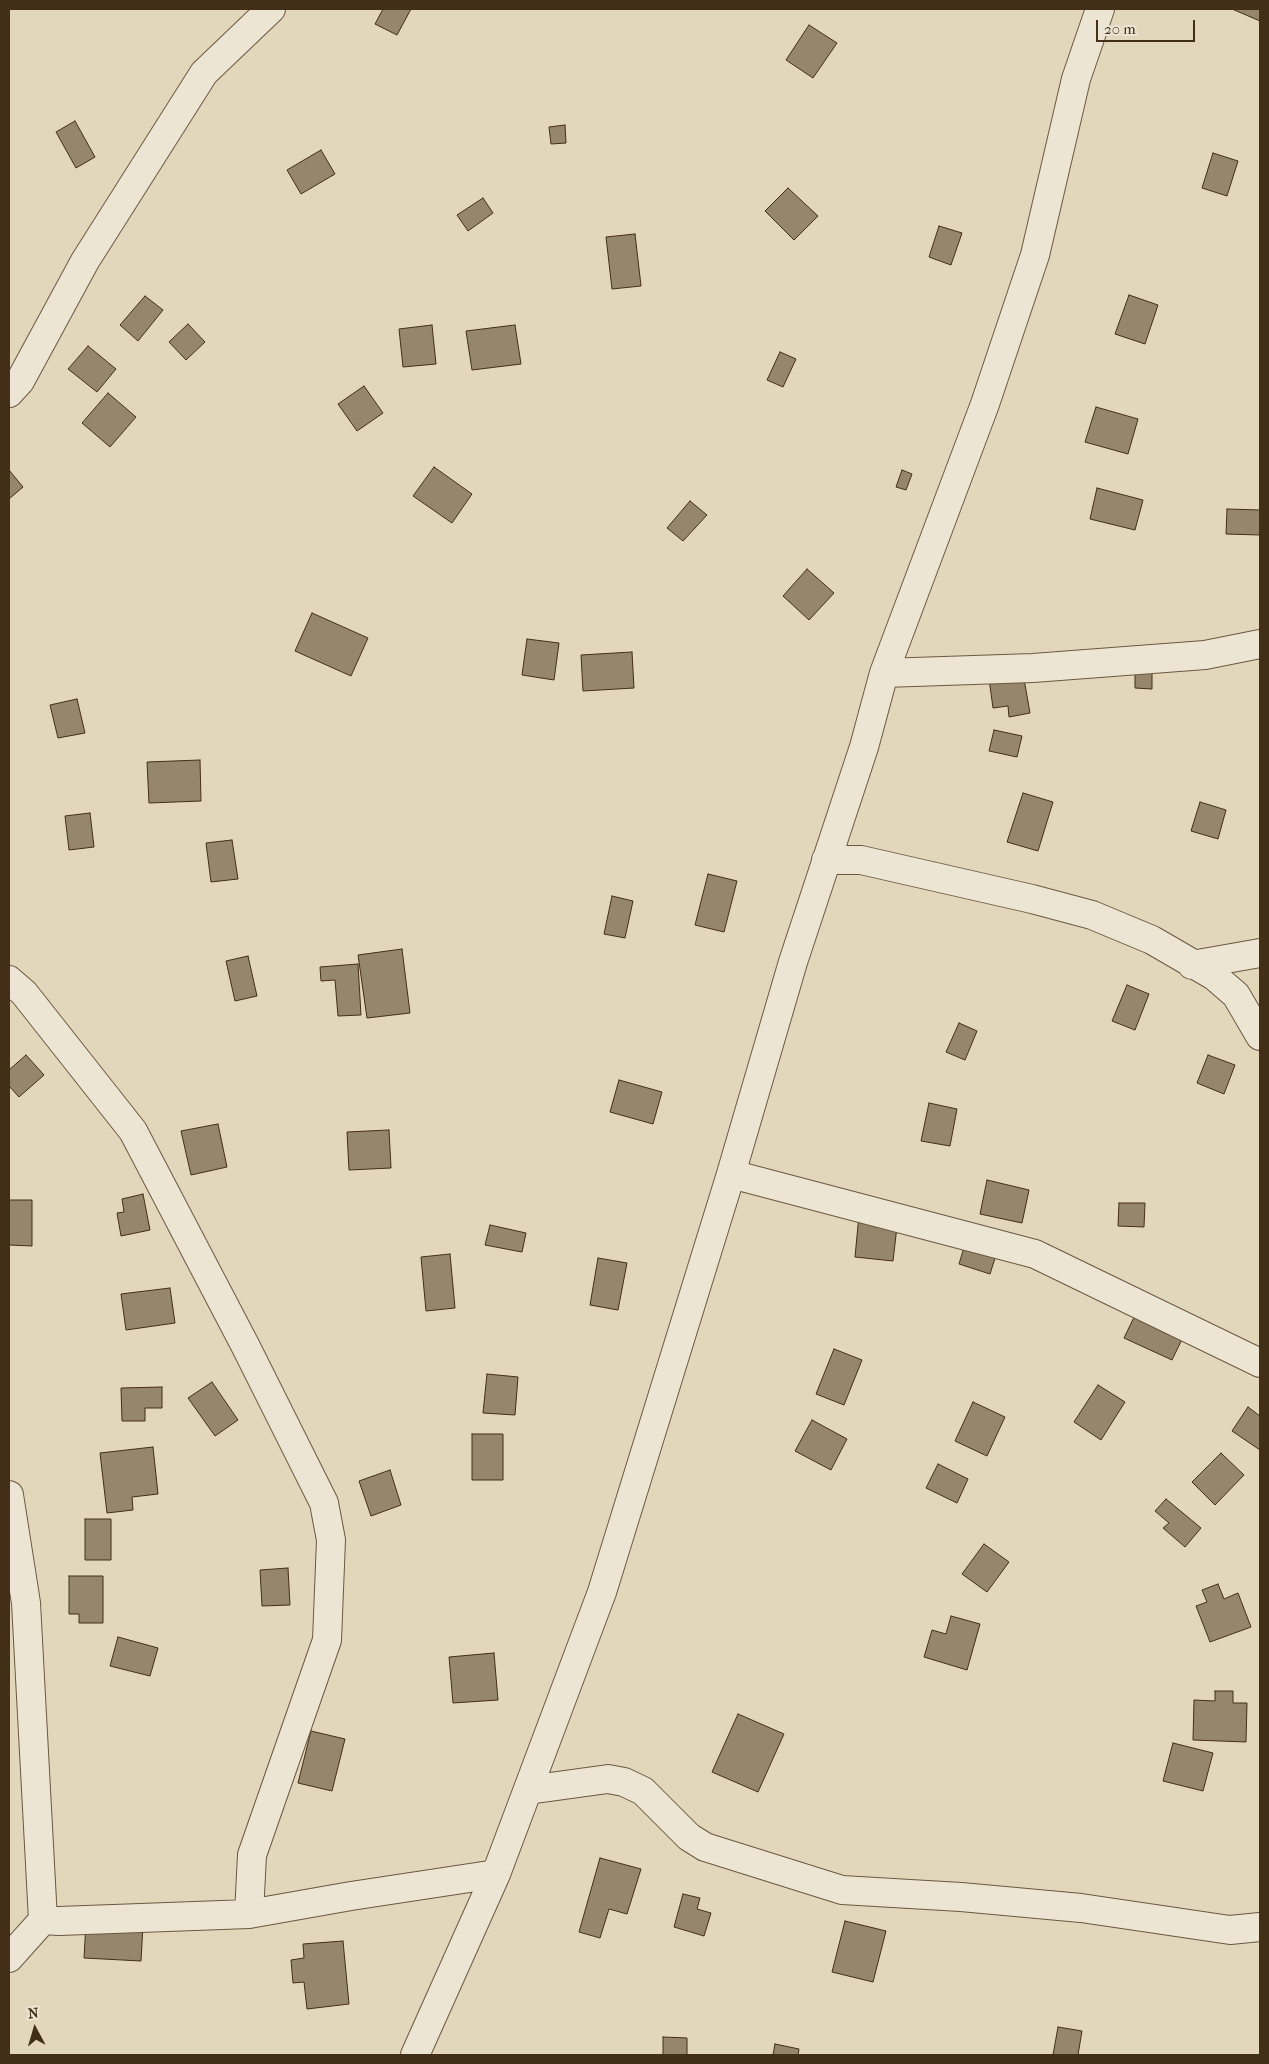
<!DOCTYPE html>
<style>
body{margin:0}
#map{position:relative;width:1269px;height:2064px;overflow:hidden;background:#e2d7bb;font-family:"IM FELL French Canon",serif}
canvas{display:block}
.frame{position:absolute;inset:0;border:10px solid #432e17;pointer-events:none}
.north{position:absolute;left:10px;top:2004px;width:50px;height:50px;-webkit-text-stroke:4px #ece5d3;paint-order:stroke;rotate:354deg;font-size:14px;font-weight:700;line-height:20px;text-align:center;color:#432e17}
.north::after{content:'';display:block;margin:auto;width:18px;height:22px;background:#432e17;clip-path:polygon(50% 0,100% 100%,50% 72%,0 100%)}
.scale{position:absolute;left:1096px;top:20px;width:99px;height:22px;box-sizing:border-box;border:2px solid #432e17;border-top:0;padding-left:6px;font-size:15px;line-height:18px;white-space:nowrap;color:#432e17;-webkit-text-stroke:4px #ece5d3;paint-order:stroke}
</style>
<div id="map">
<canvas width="1269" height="2064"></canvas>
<div class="frame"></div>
<div class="north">N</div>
<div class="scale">20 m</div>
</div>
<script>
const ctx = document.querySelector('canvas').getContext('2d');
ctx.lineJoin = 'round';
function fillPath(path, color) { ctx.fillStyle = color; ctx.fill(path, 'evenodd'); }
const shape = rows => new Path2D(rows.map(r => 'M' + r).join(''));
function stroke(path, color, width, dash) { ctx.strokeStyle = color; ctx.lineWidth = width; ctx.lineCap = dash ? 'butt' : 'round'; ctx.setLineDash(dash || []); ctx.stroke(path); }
const building = shape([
 [383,9,411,9,397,35,375,24,383,9],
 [1232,9,1260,9,1260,21,1232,9],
 [809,25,837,43,813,78,786,60,809,25],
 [75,121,95,157,76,168,56,132,75,121],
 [565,125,566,143,551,144,549,127,565,125],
 [321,150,335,174,301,194,287,170,321,150],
 [1213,153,1238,161,1227,196,1202,188,1213,153],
 [788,188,818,216,794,240,765,211,788,188],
 [483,198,493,213,468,231,457,215,483,198],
 [939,226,962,233,951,265,929,257,939,226],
 [635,234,641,286,612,289,606,237,635,234],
 [1129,295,1158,305,1145,344,1115,334,1129,295],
 [145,296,163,310,138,341,120,325,145,296],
 [188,324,205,342,186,360,169,342,188,324],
 [432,325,436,364,403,367,399,329,432,325],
 [515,325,521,364,472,370,466,331,515,325],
 [88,346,116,369,97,392,68,369,88,346],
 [780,352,796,359,783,387,767,380,780,352],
 [364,386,383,413,357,431,338,404,364,386],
 [108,393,136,417,110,447,82,423,108,393],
 [1096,407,1138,419,1128,454,1085,442,1096,407],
 [434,467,472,494,452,523,413,496,434,467],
 [9,470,23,487,9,499,9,470],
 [902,470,912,474,906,490,896,487,902,470],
 [1097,488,1143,500,1135,530,1090,519,1097,488],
 [690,501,707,515,683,541,667,528,690,501],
 [1227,509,1260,510,1260,535,1226,534,1227,509],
 [807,569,834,593,809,620,783,596,807,569],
 [312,613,368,638,351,676,295,651,312,613],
 [527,639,559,643,554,680,522,675,527,639],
 [632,652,634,688,583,691,581,655,632,652],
 [1135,654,1152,654,1152,689,1135,688,1135,654],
 [1023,673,1030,713,1009,717,1008,706,993,708,989,679,1023,673],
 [77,699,85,733,58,738,50,705,77,699],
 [994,730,1022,736,1017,757,989,751,994,730],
 [200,760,201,801,149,803,147,762,200,760],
 [1023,793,1053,802,1038,851,1007,842,1023,793],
 [1200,802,1226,810,1218,839,1191,831,1200,802],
 [90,813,94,847,69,850,65,816,90,813],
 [232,840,238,879,211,882,206,843,232,840],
 [708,874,737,881,724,932,695,925,708,874],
 [612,896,633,901,625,938,604,934,612,896],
 [402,949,410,1013,367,1018,358,955,402,949],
 [248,956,257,996,235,1001,226,961,248,956],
 [358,964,361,1015,338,1016,335,980,321,981,320,967,358,964],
 [1127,985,1149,994,1135,1030,1112,1021,1127,985],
 [959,1023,977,1031,965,1060,946,1052,959,1023],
 [26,1055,44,1075,19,1097,9,1086,9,1070,26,1055],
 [1208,1055,1235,1065,1224,1094,1197,1083,1208,1055],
 [619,1080,662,1092,653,1124,610,1112,619,1080],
 [929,1103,957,1109,950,1146,921,1141,929,1103],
 [218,1124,227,1167,191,1175,181,1131,218,1124],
 [389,1130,391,1168,349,1170,347,1132,389,1130],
 [987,1180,1029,1190,1022,1223,980,1214,987,1180],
 [143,1194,150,1230,121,1236,117,1213,124,1212,122,1199,143,1194],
 [9,1200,32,1200,32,1246,9,1245,9,1200],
 [1119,1203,1145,1203,1144,1227,1118,1226,1119,1203],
 [859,1215,898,1218,893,1261,855,1257,859,1215],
 [490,1225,526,1233,522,1252,485,1245,490,1225],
 [965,1244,996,1255,990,1274,959,1264,965,1244],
 [450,1254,455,1308,426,1311,421,1257,450,1254],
 [598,1258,627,1263,618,1310,590,1305,598,1258],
 [170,1288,175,1323,126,1330,121,1294,170,1288],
 [1138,1309,1186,1331,1172,1360,1124,1338,1138,1309],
 [834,1349,862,1360,844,1405,816,1394,834,1349],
 [487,1374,518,1377,515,1415,483,1413,487,1374],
 [212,1382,238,1420,215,1436,188,1398,212,1382],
 [1098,1385,1125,1402,1101,1440,1074,1422,1098,1385],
 [162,1387,162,1408,145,1408,145,1421,122,1421,121,1388,162,1387],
 [973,1402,1005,1417,987,1456,955,1441,973,1402],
 [1248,1407,1260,1416,1260,1450,1232,1431,1248,1407],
 [812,1420,847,1439,831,1470,795,1451,812,1420],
 [472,1434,503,1434,503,1480,472,1480,472,1434],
 [153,1447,158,1494,132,1497,133,1510,107,1513,100,1453,153,1447],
 [1221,1453,1244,1475,1215,1505,1192,1482,1221,1453],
 [938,1464,968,1479,957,1503,926,1488,938,1464],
 [390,1470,401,1505,371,1516,359,1481,390,1470],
 [1166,1499,1201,1528,1185,1547,1163,1528,1169,1523,1155,1511,1166,1499],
 [85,1519,111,1519,111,1560,85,1560,85,1519],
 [984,1544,1009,1562,987,1592,962,1574,984,1544],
 [288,1568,290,1605,262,1606,260,1570,288,1568],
 [69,1576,103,1576,103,1623,79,1623,79,1614,69,1614,69,1576],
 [1218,1584,1224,1599,1238,1593,1251,1627,1210,1642,1196,1606,1207,1602,1202,1590,1218,1584],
 [951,1616,980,1624,967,1670,924,1657,932,1630,946,1634,951,1616],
 [118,1637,158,1648,150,1676,110,1666,118,1637],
 [494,1653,498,1700,453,1703,449,1657,494,1653],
 [1215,1691,1233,1691,1233,1703,1247,1703,1246,1742,1193,1740,1194,1700,1215,1701,1215,1691],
 [738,1714,784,1734,758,1792,712,1772,738,1714],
 [311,1731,345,1739,332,1791,298,1783,311,1731],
 [1173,1743,1213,1753,1203,1791,1163,1781,1173,1743],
 [600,1858,641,1869,627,1914,609,1909,600,1938,579,1932,600,1858],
 [683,1894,700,1898,697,1909,711,1913,704,1936,674,1927,683,1894],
 [845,1921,886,1931,873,1982,832,1972,845,1921],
 [86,1923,143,1925,141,1961,84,1958,86,1923],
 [343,1941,349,2004,307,2009,304,1982,293,1983,291,1960,304,1958,303,1944,343,1941],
 [1058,2027,1082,2031,1078,2055,1053,2055,1058,2027],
 [663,2037,687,2038,687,2055,663,2055,663,2037],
 [775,2044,799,2049,798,2055,773,2055,775,2044]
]);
fillPath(building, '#96866c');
stroke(building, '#432e17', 1);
const street = shape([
 [9,393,20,381,85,261,204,73,271,9],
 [884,673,1033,668,1205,655,1260,644],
 [826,860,861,860,1032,899,1092,915,1152,940,1214,976,1236,995,1260,1036],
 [1192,965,1260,953],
 [9,980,24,993,133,1131,246,1347,324,1503,331,1540,327,1640,252,1855,249,1914,351,1896,496,1874],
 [731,1174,1035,1254,1260,1363],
 [9,1495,26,1603,43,1920],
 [528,1790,608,1779,624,1782,643,1791,689,1837,705,1847,842,1890,961,1897,1081,1908,1230,1930,1260,1927],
 [43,1920,59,1921,249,1914],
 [9,1958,43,1920],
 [415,2055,496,1874,602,1592,731,1174,793,962,864,747,884,673,985,404,1035,255,1076,79,1100,9]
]);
stroke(street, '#6b5840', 30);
stroke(street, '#ece5d3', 28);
</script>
